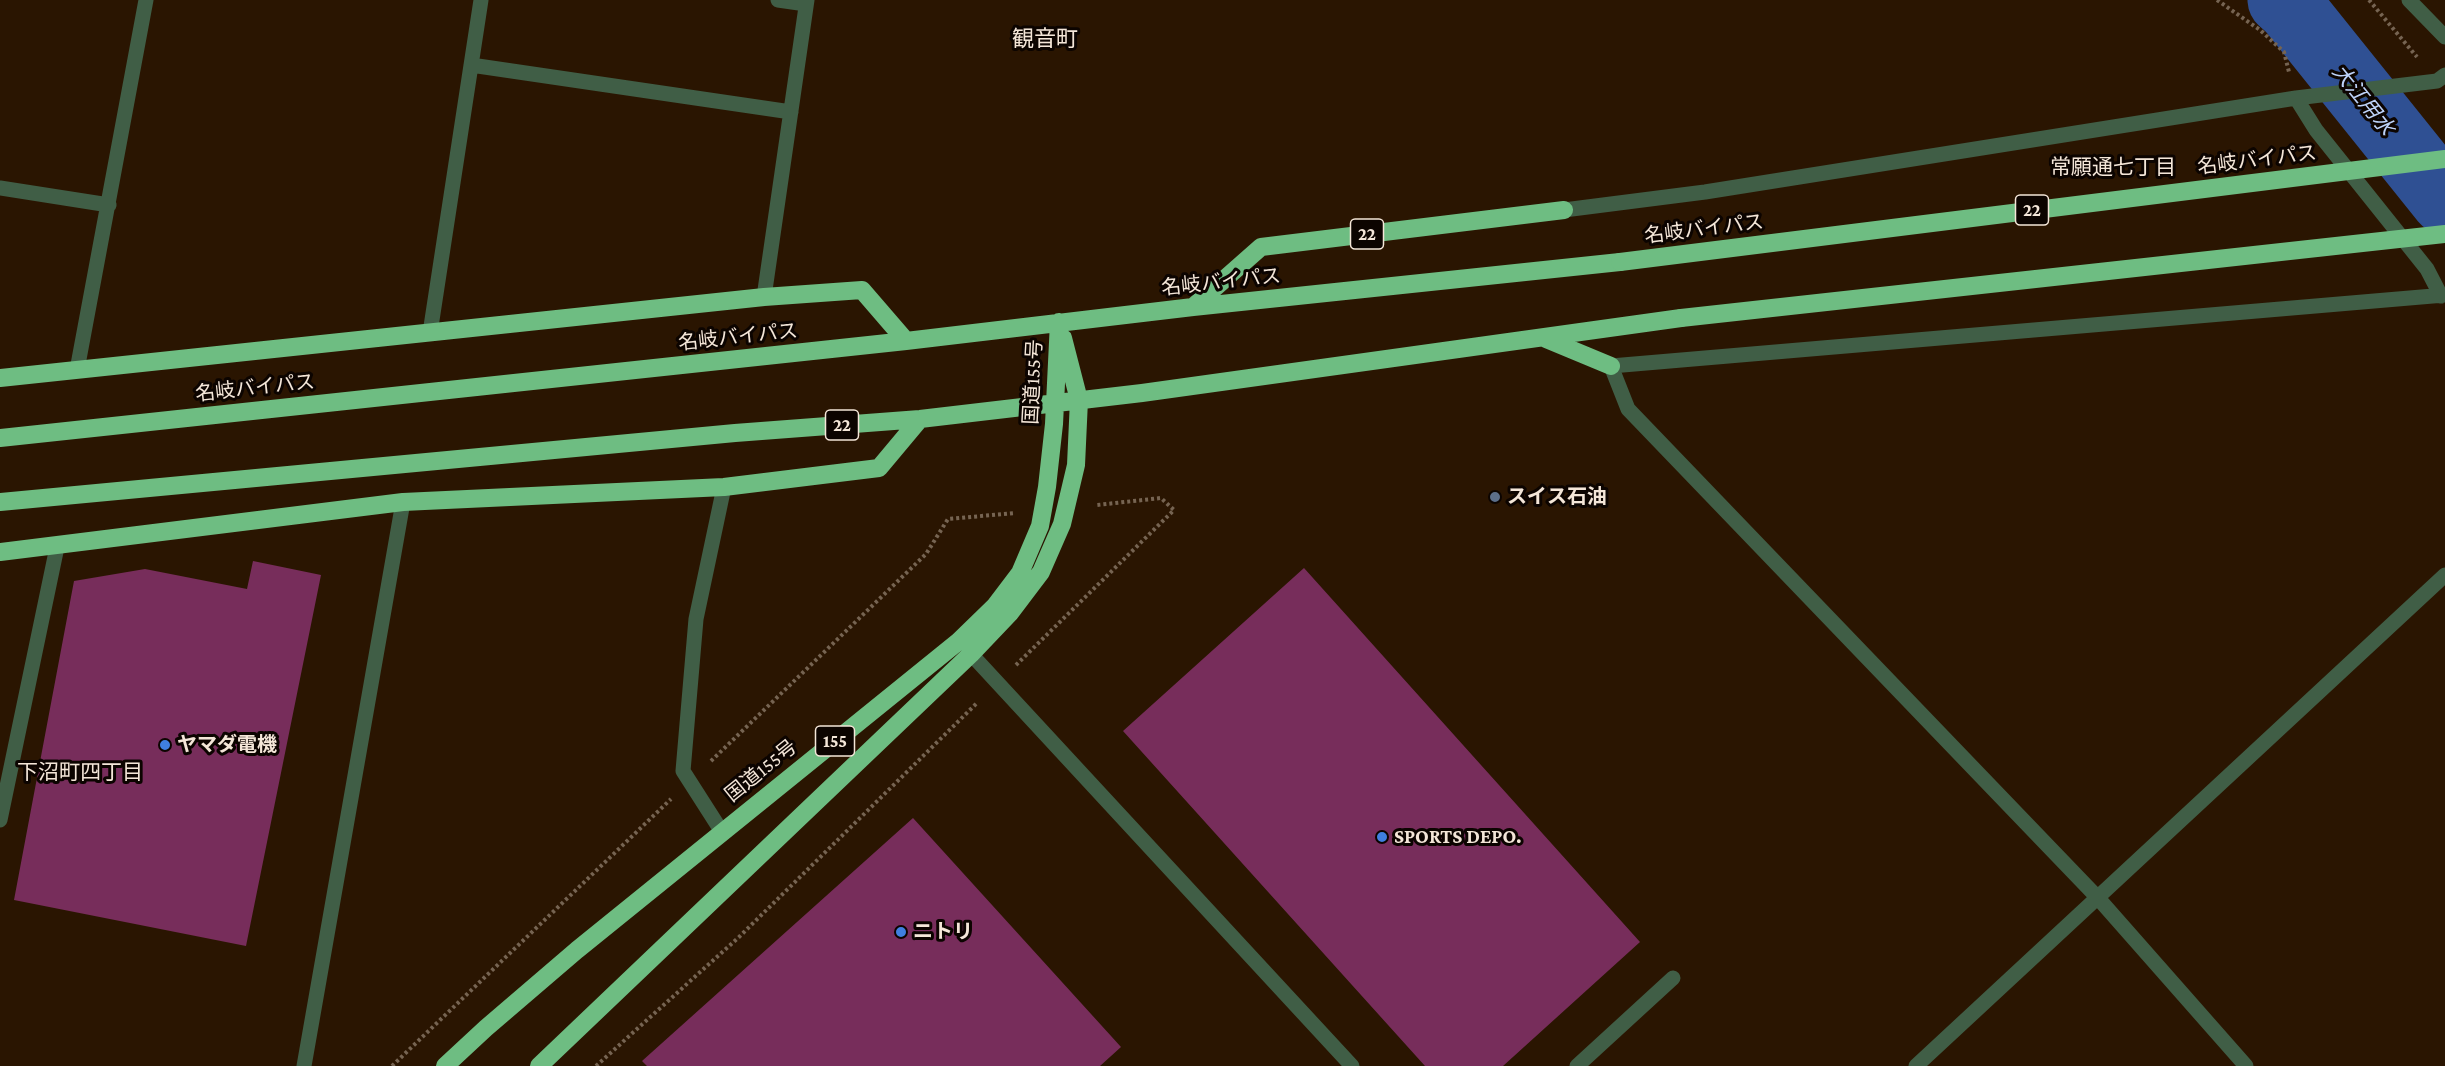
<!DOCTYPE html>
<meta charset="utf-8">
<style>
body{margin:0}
canvas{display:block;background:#2a1501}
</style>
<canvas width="2445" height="1066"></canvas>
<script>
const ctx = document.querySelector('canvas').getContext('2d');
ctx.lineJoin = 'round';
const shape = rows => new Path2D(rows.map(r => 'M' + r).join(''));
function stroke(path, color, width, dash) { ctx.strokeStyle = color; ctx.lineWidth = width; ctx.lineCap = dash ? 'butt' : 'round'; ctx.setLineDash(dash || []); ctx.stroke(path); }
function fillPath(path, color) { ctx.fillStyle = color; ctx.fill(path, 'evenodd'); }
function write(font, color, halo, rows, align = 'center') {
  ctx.font = font + ' "Crimson Pro","Noto Sans JP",serif'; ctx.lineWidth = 6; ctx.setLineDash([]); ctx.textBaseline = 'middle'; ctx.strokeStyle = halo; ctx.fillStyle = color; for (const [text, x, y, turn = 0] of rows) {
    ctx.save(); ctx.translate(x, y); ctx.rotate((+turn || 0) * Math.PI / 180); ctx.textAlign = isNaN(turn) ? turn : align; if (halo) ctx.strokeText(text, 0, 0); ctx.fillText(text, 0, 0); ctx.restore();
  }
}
stroke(shape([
 [2282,0,2291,8,2445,200]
]), '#2f5093', 69);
fillPath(shape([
 [253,561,321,575,246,946,14,900,74,581,145,569,247,589],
 [1304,568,1640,942,1503,1066,1425,1066,1123,731],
 [913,818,1121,1047,1100,1066,647,1066,642,1061]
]), '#772d5b');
stroke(shape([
 [2217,0,2260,30,2284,52,2289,72],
 [2369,0,2417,57],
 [1016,665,1174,510,1161,498,1097,505],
 [711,761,926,554,948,519,1015,513],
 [392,1066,671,799],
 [596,1066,739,937,978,702]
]), '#766452', 4, [3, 3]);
stroke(shape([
 [778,0,806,4],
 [2409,0,2445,37],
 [471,65,791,112],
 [2296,98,2316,130,2427,269,2441,296],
 [0,188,109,205],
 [1564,210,1705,192,2296,98,2437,81,2445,75],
 [764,297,807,0],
 [430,333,481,0],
 [77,370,146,0],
 [971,654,1352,1066],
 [0,820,57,547],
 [722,832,683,771,696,619,724,487],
 [304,1066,403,502],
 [1577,1066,1673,978],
 [1916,1066,2445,575],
 [2246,1066,2098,898,1628,409,1611,366,2445,295]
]), '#405e46', 15);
stroke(shape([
 [1193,307,1261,247,1564,210],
 [1546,339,1611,366],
 [0,378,764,297,862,290,906,341],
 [0,438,906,341,1193,307,1620,262],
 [0,502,735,433,920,419,1142,393,1681,318],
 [0,552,403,502,724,487,879,468,920,419],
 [445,1066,486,1028,577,950,959,641,995,606,1020,573,1040,526,1047,487,1054,424,1059,322],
 [539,1066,971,654,1010,613,1041,572,1062,524,1076,465,1079,400,1063,338]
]), '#6ebd82', 18);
stroke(shape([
 [1620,262,2445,159],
 [1681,318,2445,234]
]), '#6ebd82', 18);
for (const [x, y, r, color] of [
 [1495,497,6,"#5c6f8a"],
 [165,745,6,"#3f7fe0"],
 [1382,837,6,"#3f7fe0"],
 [901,932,6,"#3f7fe0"]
]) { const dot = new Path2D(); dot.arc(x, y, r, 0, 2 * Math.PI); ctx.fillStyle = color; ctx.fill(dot); stroke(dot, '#0c0400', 2); }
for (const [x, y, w] of [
 [2032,210,33],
 [1367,234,33],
 [842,425,33],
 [835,741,39]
]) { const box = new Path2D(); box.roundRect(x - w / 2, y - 15, w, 30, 4.5); ctx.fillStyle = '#0c0400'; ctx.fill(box); stroke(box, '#f4e6d8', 1.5); }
write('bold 18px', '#f4e6d8', null, [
 ["22",2032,210],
 ["22",1367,234],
 ["22",842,425],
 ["155",835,741]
]);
write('20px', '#f4e6d8', '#0c0400', [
 ["名岐バイパス",2257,160,-7],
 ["名岐バイパス",1704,229,-7],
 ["名岐バイパス",1221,282,-6],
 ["名岐バイパス",738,337,-6],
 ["国道155号",1033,382,-87],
 ["名岐バイパス",255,388,-6],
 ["国道155号",761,771,-39]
]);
write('bold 20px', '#f4e6d8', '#0c0400', [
 ["スイス石油",1507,497],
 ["ヤマダ電機",177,745],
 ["SPORTS DEPO.",1394,837],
 ["ニトリ",913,932]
], 'left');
write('italic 21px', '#bdd2f8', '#0c0400', [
 ["大江用水",2363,100,51]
]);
write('21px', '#f4e6d8', '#0c0400', [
 ["常願通七丁目",2113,168],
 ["下沼町四丁目",80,773]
]);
write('22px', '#f4e6d8', '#0c0400', [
 ["観音町",1045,39]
]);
</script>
